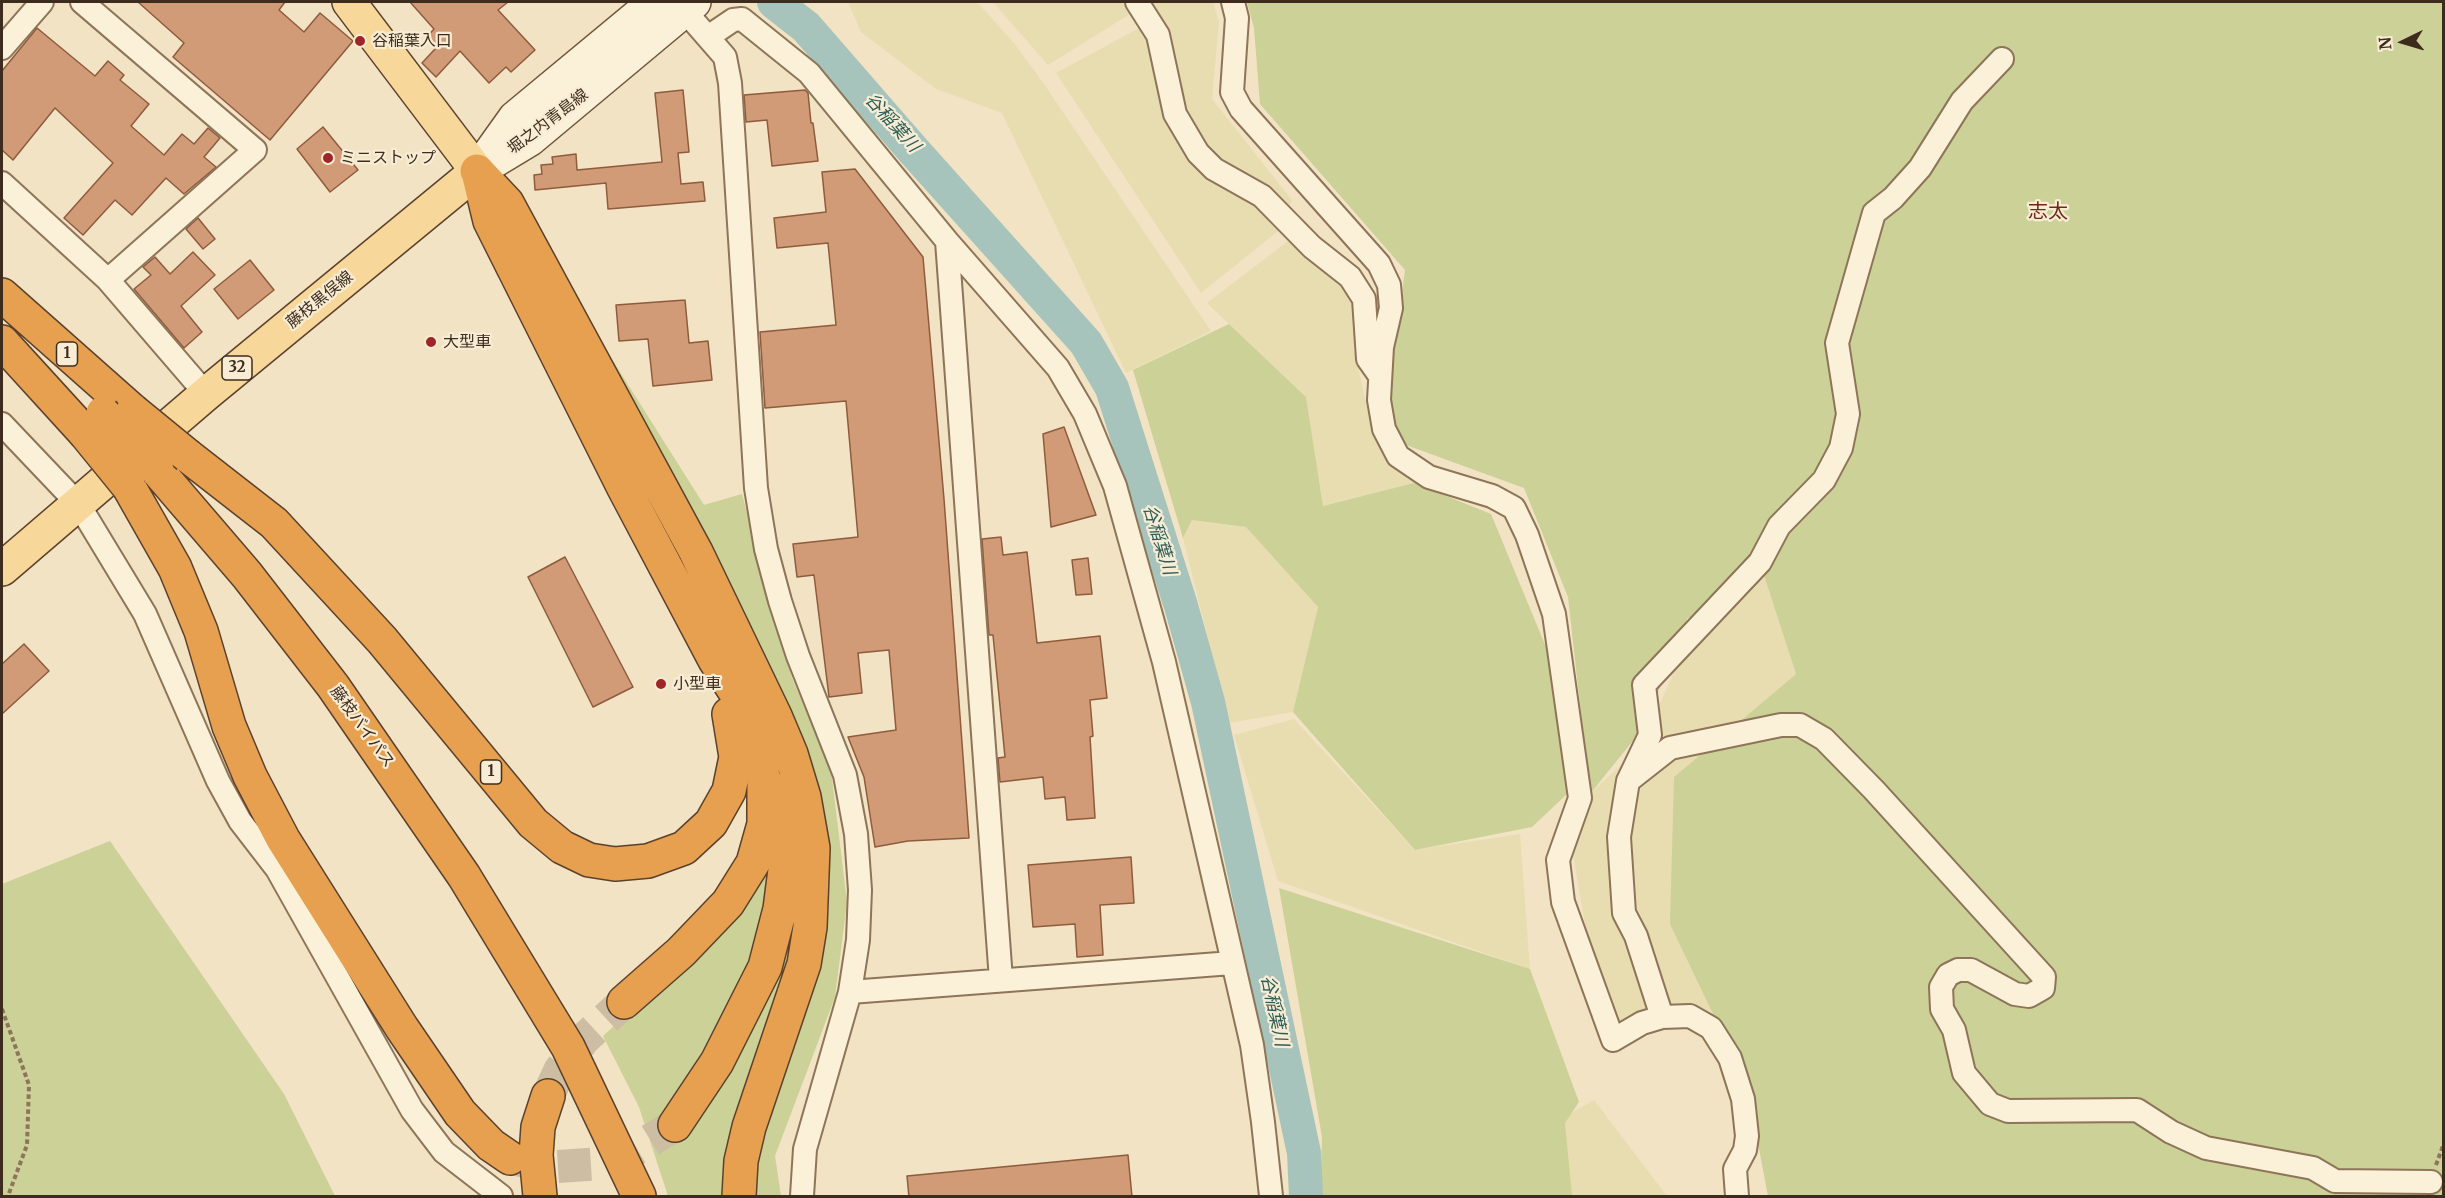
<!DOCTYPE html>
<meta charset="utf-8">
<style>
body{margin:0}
#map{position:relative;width:2445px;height:1198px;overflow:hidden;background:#f1e3c4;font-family:Merriweather,serif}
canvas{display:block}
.frame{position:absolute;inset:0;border:3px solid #3d2c1e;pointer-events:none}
.north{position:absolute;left:2373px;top:12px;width:60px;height:60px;-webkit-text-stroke:4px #f8edd4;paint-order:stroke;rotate:265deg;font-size:16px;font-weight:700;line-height:24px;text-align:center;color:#3d2c1e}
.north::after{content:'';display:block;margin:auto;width:21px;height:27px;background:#3d2c1e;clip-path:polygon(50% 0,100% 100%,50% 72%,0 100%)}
</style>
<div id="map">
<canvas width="2445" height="1198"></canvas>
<div class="frame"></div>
<div class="north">N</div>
</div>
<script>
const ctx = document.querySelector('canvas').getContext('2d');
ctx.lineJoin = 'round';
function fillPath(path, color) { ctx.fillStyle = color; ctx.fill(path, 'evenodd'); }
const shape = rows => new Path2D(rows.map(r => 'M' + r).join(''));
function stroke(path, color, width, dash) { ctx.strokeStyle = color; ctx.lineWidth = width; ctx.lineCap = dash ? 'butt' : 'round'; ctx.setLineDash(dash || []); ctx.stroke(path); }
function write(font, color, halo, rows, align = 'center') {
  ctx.font = font + ' Merriweather,"Noto Sans JP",serif'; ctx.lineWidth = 4.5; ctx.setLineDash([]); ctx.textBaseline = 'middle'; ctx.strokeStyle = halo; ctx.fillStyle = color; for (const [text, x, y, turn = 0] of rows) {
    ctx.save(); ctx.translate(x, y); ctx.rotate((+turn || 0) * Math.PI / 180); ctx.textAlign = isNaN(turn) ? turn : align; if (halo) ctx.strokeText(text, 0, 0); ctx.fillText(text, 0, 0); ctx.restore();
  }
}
fillPath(shape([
 [848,2,977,2,1014,43,1044,84,1211,331,1126,373,1002,113,936,89,861,32],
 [993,2,1129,2,1135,11,1048,65],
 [1149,2,1213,2,1219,22,1212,99,1292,200,1282,228,1201,293,1056,73,1156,19],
 [1292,238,1357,301,1354,349,1374,438,1414,483,1323,506,1306,397,1207,303],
 [1192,520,1246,527,1318,607,1293,712,1229,723,1183,538],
 [1760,562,1796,674,1674,777,1716,1020,1617,1026,1587,936,1573,855,1590,794,1641,746,1691,634],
 [1294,719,1415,850,1520,834,1530,969,1278,881,1234,735],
 [1594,1100,1667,1196,1570,1196,1557,1121]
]), '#e8ddb1');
fillPath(shape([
 [1247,2,2443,2,2443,1196,1768,1196,1740,1049,1716,1020,1670,924,1674,777,1796,674,1760,563,1691,620,1688,617,1644,727,1590,794,1568,597,1524,488,1406,445,1387,406,1405,270,1260,104,1254,28],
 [1229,324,1306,397,1323,506,1414,483,1491,514,1548,652,1567,794,1532,827,1415,850,1293,712,1318,607,1246,527,1192,520,1183,538,1133,370],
 [603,345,704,505,742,494,792,678,831,770,847,902,835,997,775,1156,781,1196,752,1196,754,1148,808,972,814,794],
 [769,834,777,890,738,1043,792,856,804,923,733,1196,668,1196,639,1107,603,1036,702,945],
 [110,841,284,1094,335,1196,2,1196,2,884],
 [1279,888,1530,969,1579,1102,1565,1123,1572,1196,1320,1196,1322,1137]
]), '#cbd197');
stroke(shape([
 [774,2,806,27,913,150,1086,343,1112,388,1181,606,1208,702,1304,1153,1306,1196]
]), '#a6c4bb', 34);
const building = shape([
 [138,2,285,2,279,10,304,32,320,13,353,41,270,140,173,57,184,43,138,2],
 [410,2,508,2,498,10,535,50,511,72,506,67,489,83,460,51,436,77,422,63,435,49,425,39,434,29,410,2],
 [37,28,95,76,108,61,124,75,120,80,149,104,131,126,164,155,182,134,194,144,208,128,220,138,204,157,216,167,184,194,166,178,132,215,115,200,83,235,64,218,113,163,55,108,13,160,2,150,2,71,37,28],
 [683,90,689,152,678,153,681,184,703,182,705,201,608,209,606,183,535,190,534,175,542,174,541,165,553,164,552,157,576,154,577,170,662,162,655,93,683,90],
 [805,90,808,93,811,123,813,123,818,161,772,166,767,120,746,122,744,95,805,90],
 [323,127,358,170,330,192,297,149,323,127],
 [855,169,923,257,944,499,969,838,908,841,875,847,864,777,848,737,896,730,889,650,858,653,862,693,829,697,814,575,797,577,793,544,858,537,846,401,765,408,760,332,836,325,828,243,777,248,774,218,826,212,822,172,855,169],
 [198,218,215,239,203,249,186,229,198,218],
 [193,252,215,275,181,306,202,332,184,348,134,289,151,275,143,267,155,257,170,274,193,252],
 [250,260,274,290,238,319,214,289,250,260],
 [685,300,689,343,708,341,712,380,653,386,648,339,619,341,616,305,685,300],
 [1064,427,1096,515,1051,527,1043,434,1064,427],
 [1001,537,1003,555,1027,552,1037,643,1100,636,1107,698,1090,700,1093,736,1090,737,1095,818,1067,820,1065,797,1045,799,1043,777,1000,782,998,758,1005,757,993,635,989,635,982,539,1001,537],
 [565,557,633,687,593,707,528,577,565,557],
 [1088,558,1092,594,1076,595,1072,560,1088,558],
 [24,644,49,671,2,714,2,664,24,644],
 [1131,857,1134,903,1100,905,1103,955,1077,957,1075,924,1033,927,1028,865,1131,857],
 [1128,1155,1132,1197,909,1197,907,1176,1128,1155]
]);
fillPath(building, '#d29b77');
stroke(building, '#8f5b3d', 1.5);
stroke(shape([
 [548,1096,560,1070,584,1039,624,1002],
 [510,1158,549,1167,596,1164,626,1155,675,1125]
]), '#cdbea3', 33, [33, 16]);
const minor = shape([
 [82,2,255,150,108,280],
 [1137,2,1158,35,1175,114,1198,153,1214,169,1262,196,1312,247,1350,277,1364,299,1368,359,1380,376],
 [1233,2,1237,18,1232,92,1241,109,1379,264,1389,285,1391,308,1382,347,1379,400,1384,429,1398,456,1429,477,1492,496,1514,508,1527,535,1554,614,1580,798,1558,860,1563,902,1613,1040,1642,1023,1662,1017,1690,1016,1711,1028,1730,1058,1743,1099,1747,1136,1745,1150,1735,1169,1737,1196],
 [684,10,725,57,730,83,756,488,766,549,780,601,798,656,845,775,856,834,860,890,858,940,850,992,805,1149,802,1196],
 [708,37,733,20,742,19,809,73,947,241,1058,368,1085,414,1115,486,1164,662,1252,1045,1263,1122,1271,1196],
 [2,48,42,2],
 [2,183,108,280,206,394],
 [947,241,1001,980],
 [2,424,79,505,145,614,218,781,240,821,277,869,412,1110,444,1152,501,1196],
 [1628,781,1670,748,1781,725,1800,725,1824,739,1874,790,2044,977,2043,988,2029,996,2015,994,1971,970,1958,970,1948,975,1941,987,1942,1009,1954,1030,1964,1073,1990,1104,2008,1111,2137,1110,2171,1132,2206,1148,2313,1168,2335,1181,2431,1182],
 [850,992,1232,963],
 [1662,1017,1636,936,1624,913,1619,837,1628,781,1650,735,1644,685,1760,562,1779,526,1824,480,1841,448,1848,414,1837,343,1874,213,1893,198,1920,168,1962,101,2002,59]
]);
const secondary = shape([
 [485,160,515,118,655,2],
 [477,171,530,139,694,2]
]);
const primary = shape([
 [2,569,206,394,477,171,349,2]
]);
const motorway = shape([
 [477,171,507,203,696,552,775,716,791,754,804,797,813,848,810,927,804,964,749,1127,741,1161,739,1196],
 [479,176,490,221,624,488,715,660,743,704,758,750,764,782,764,824,753,863,728,903,681,952,624,1002],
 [2,295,133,411],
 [2,342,85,433],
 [188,456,274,523,382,640,533,823,562,847,589,860,615,864,648,861,684,848,711,823,729,791,736,757,729,714],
 [157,470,247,575,333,686,464,876,568,1047,639,1196],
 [129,487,175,568,201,631,229,726,250,776,283,839,402,1028,460,1113,491,1145,510,1158],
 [675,1125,717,1062,765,967,780,909,787,854,786,789],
 [540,1196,536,1155,538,1127,548,1096]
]);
stroke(minor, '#8e7459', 26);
stroke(secondary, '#70543c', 36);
stroke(primary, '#5b412d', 36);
stroke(motorway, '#5b412d', 36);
stroke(shape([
 [2,1009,29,1085,27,1145,8,1196],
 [2436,1165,2444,1143]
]), '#8e7459', 4, [4.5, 3]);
stroke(minor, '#fbf0d8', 22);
stroke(secondary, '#fbf0d8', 33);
stroke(primary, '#f7d79a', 33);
stroke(motorway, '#e6a04f', 33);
const motorwayBridge = shape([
 [133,411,188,456],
 [103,413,157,470],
 [85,433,129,487]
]);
stroke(motorwayBridge, '#5b412d', 36, []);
stroke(motorwayBridge, '#e6a04f', 33);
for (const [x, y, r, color] of [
 [360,41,6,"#a12428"],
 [328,158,6,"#a12428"],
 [431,342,6,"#a12428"],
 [661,684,6,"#a12428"]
]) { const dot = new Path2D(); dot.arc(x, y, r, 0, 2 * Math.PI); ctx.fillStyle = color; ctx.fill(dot); stroke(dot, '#f8edd4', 2); }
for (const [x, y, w] of [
 [67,354,21],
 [237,368,30],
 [491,772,21]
]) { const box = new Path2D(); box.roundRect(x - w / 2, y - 12, w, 24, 4.5); ctx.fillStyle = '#f8edd4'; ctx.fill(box); stroke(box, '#3d2c1e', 1.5); }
write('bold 15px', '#3d2c1e', null, [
 ["1",67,354],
 ["32",237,368],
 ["1",491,772]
]);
write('16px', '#3d2c1e', '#f8edd4', [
 ["谷稲葉入口",372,41],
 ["ミニストップ",340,158],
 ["大型車",443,342],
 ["小型車",673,684]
], 'left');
write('16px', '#3d2c1e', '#f8edd4', [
 ["堀之内青島線",548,122,-37],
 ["藤枝黒俣線",320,300,-39],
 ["藤枝バイパス",362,727,54]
]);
write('italic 18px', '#2c5d59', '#f8edd4', [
 ["谷稲葉川",892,123,48],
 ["谷稲葉川",1159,540,73],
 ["谷稲葉川",1274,1011,78]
]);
write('20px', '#6d291a', '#f8edd4', [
 ["志太",2048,212]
]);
</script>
